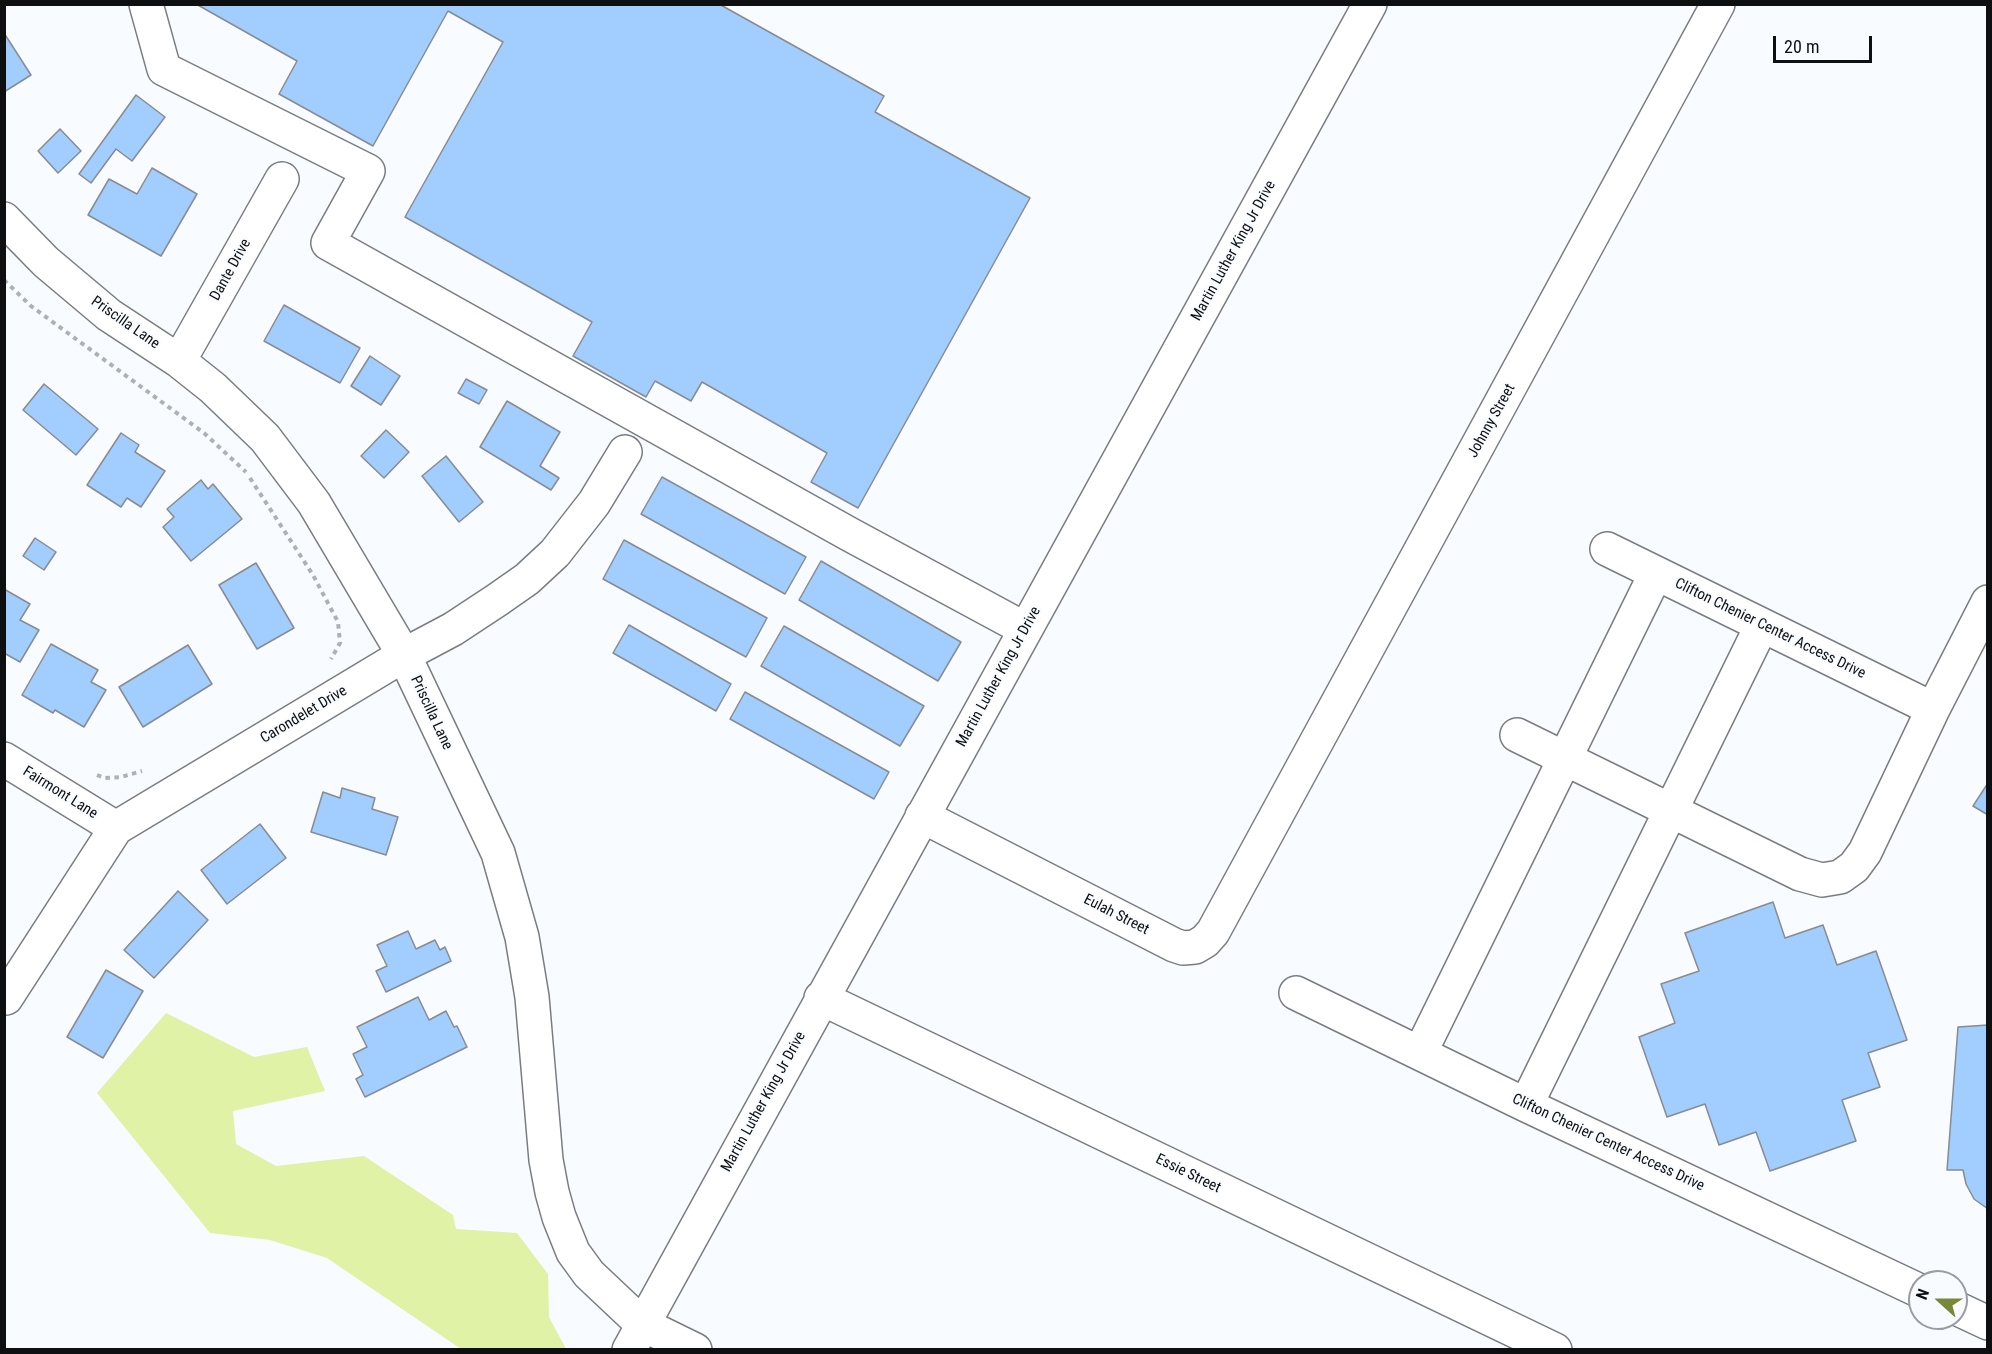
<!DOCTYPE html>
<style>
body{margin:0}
#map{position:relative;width:1992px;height:1354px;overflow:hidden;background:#f8fbff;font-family:"Roboto Condensed",sans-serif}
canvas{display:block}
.frame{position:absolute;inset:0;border:6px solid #0e0f10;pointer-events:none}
.north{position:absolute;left:1908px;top:1270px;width:60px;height:60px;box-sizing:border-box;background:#f8fbff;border:2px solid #9a9d9f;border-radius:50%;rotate:291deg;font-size:16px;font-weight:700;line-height:24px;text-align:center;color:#0e0f10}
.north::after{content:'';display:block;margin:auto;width:21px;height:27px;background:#778837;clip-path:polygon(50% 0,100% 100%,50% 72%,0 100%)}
.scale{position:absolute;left:1773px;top:36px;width:99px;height:27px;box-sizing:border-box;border:3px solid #0e0f10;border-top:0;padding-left:8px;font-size:18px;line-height:21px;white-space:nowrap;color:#0e0f10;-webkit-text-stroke:4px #f8fbff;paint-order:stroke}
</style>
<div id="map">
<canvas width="1992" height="1354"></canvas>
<div class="frame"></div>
<div class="north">N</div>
<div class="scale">20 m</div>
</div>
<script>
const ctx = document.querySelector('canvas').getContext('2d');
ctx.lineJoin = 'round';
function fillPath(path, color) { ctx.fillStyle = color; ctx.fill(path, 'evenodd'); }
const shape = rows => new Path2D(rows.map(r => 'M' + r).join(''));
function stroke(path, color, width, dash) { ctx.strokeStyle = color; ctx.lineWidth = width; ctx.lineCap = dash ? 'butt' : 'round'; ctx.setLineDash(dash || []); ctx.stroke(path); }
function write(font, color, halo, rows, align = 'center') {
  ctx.font = font + ' "Roboto Condensed",sans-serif'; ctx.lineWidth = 4.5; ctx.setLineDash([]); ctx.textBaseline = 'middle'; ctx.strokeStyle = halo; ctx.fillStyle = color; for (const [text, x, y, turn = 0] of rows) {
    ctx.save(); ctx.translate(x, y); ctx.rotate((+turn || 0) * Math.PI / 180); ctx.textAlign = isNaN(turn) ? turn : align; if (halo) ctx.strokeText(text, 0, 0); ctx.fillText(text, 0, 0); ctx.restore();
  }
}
fillPath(shape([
 [166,1013,254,1057,307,1047,325,1091,233,1111,236,1144,276,1166,364,1156,453,1215,456,1229,517,1233,548,1274,549,1317,566,1349,461,1349,327,1258,270,1240,210,1233,97,1093]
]), '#dff2a5');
const building = shape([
 [196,4,719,4,884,96,875,112,1030,198,858,508,811,482,827,453,702,382,691,401,655,381,646,397,573,356,592,322,405,217,503,42,448,11,373,146,279,94,297,61,196,4],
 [4,33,31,75,4,92,4,33],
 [136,95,165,117,132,161,116,149,91,183,79,174,136,95],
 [60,129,81,151,58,173,38,151,60,129],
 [152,168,197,194,161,256,88,215,109,179,137,194,152,168],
 [284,305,360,348,340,383,264,341,284,305],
 [370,356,400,376,381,405,351,386,370,356],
 [466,379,487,390,479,404,458,393,466,379],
 [44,384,98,429,76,455,23,410,44,384],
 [507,401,560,432,540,466,559,478,551,490,480,447,507,401],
 [386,430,409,452,384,478,361,456,386,430],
 [121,433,139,445,135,452,165,471,141,507,127,498,121,507,87,485,121,433],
 [446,456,483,502,459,522,422,476,446,456],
 [662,477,806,557,785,594,641,514,662,477],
 [201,480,208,489,213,484,242,519,191,561,163,527,174,517,167,509,201,480],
 [35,538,56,552,44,570,23,556,35,538],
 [624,540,767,618,746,657,603,579,624,540],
 [821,561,961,642,938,681,799,600,821,561],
 [256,563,294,628,257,649,219,585,256,563],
 [4,589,30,604,20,620,39,630,20,662,4,653,4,589],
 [629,625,731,684,716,711,613,653,629,625],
 [784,626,924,706,900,746,761,666,784,626],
 [51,644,98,670,91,682,106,690,84,727,55,710,53,713,22,695,51,644],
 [188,645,212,684,143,727,119,687,188,645],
 [745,692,889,772,874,799,730,719,745,692],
 [1988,783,1988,815,1973,806,1988,783],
 [342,788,375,798,372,809,398,817,386,855,311,832,323,792,340,798,342,788],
 [260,824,286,858,227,904,201,870,260,824],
 [178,891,208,920,154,978,124,950,178,891],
 [1773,902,1785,938,1823,925,1837,965,1876,951,1907,1040,1868,1053,1880,1087,1842,1100,1856,1141,1770,1171,1756,1132,1719,1145,1705,1104,1667,1117,1639,1037,1675,1023,1661,984,1699,971,1685,933,1773,902],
 [408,931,416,949,435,940,440,950,445,947,451,961,386,992,376,971,387,966,377,945,408,931],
 [106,970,143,991,103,1058,67,1037,106,970],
 [418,997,429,1020,446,1011,454,1027,457,1026,467,1047,365,1097,356,1079,363,1075,353,1054,367,1047,357,1027,418,997],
 [1988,1025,1988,1209,1974,1199,1966,1184,1963,1170,1947,1170,1958,1027,1988,1025]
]);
fillPath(building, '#a1cefe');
stroke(building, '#888b8f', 1.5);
const minor = shape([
 [146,4,164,69,368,171,328,243,849,534,1025,629],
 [4,219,46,262,109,315,179,361,213,388,265,438,314,503,404,655,498,853,522,937,532,997,546,1160,552,1192,559,1217,573,1252,589,1274,642,1324,695,1350],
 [179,361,282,179],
 [1607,549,1933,709],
 [1517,735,1800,874,1822,880,1840,877,1854,867,1865,852,1933,709,1988,602],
 [4,759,116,828],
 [922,816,1174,945,1183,948,1195,947,1205,941,1213,932,1718,4],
 [1296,993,1526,1105,1920,1291],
 [6,998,116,828,404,655,453,629,497,600,527,579,555,553,594,503,625,452],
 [821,998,1555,1350],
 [1420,1053,1656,573],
 [1526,1105,1762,625],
 [1956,1308,1988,1323],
 [629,1350,1370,4]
]);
stroke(minor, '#7a7d80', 36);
stroke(shape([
 [4,280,31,306,204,433,246,472],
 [250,478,313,575,338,622,340,643,331,659],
 [97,775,105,778,121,777,142,771]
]), '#aeb0b3', 4, [4.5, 4.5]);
stroke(minor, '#fff', 33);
write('15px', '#0e0f10', '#f8fbff', [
 ["Martin Luther King Jr Drive",1234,251,-61],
 ["Dante Drive",231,270,-61],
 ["Priscilla Lane",125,323,35],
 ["Johnny Street",1492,421,-61],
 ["Clifton Chenier Center Access Drive",1770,629,26],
 ["Martin Luther King Jr Drive",999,677,-61],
 ["Priscilla Lane",431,713,65],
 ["Carondelet Drive",304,715,-31],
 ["Fairmont Lane",60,793,32],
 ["Eulah Street",1116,915,27],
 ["Martin Luther King Jr Drive",764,1102,-61],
 ["Clifton Chenier Center Access Drive",1608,1143,25],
 ["Essie Street",1188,1174,26]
]);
</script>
